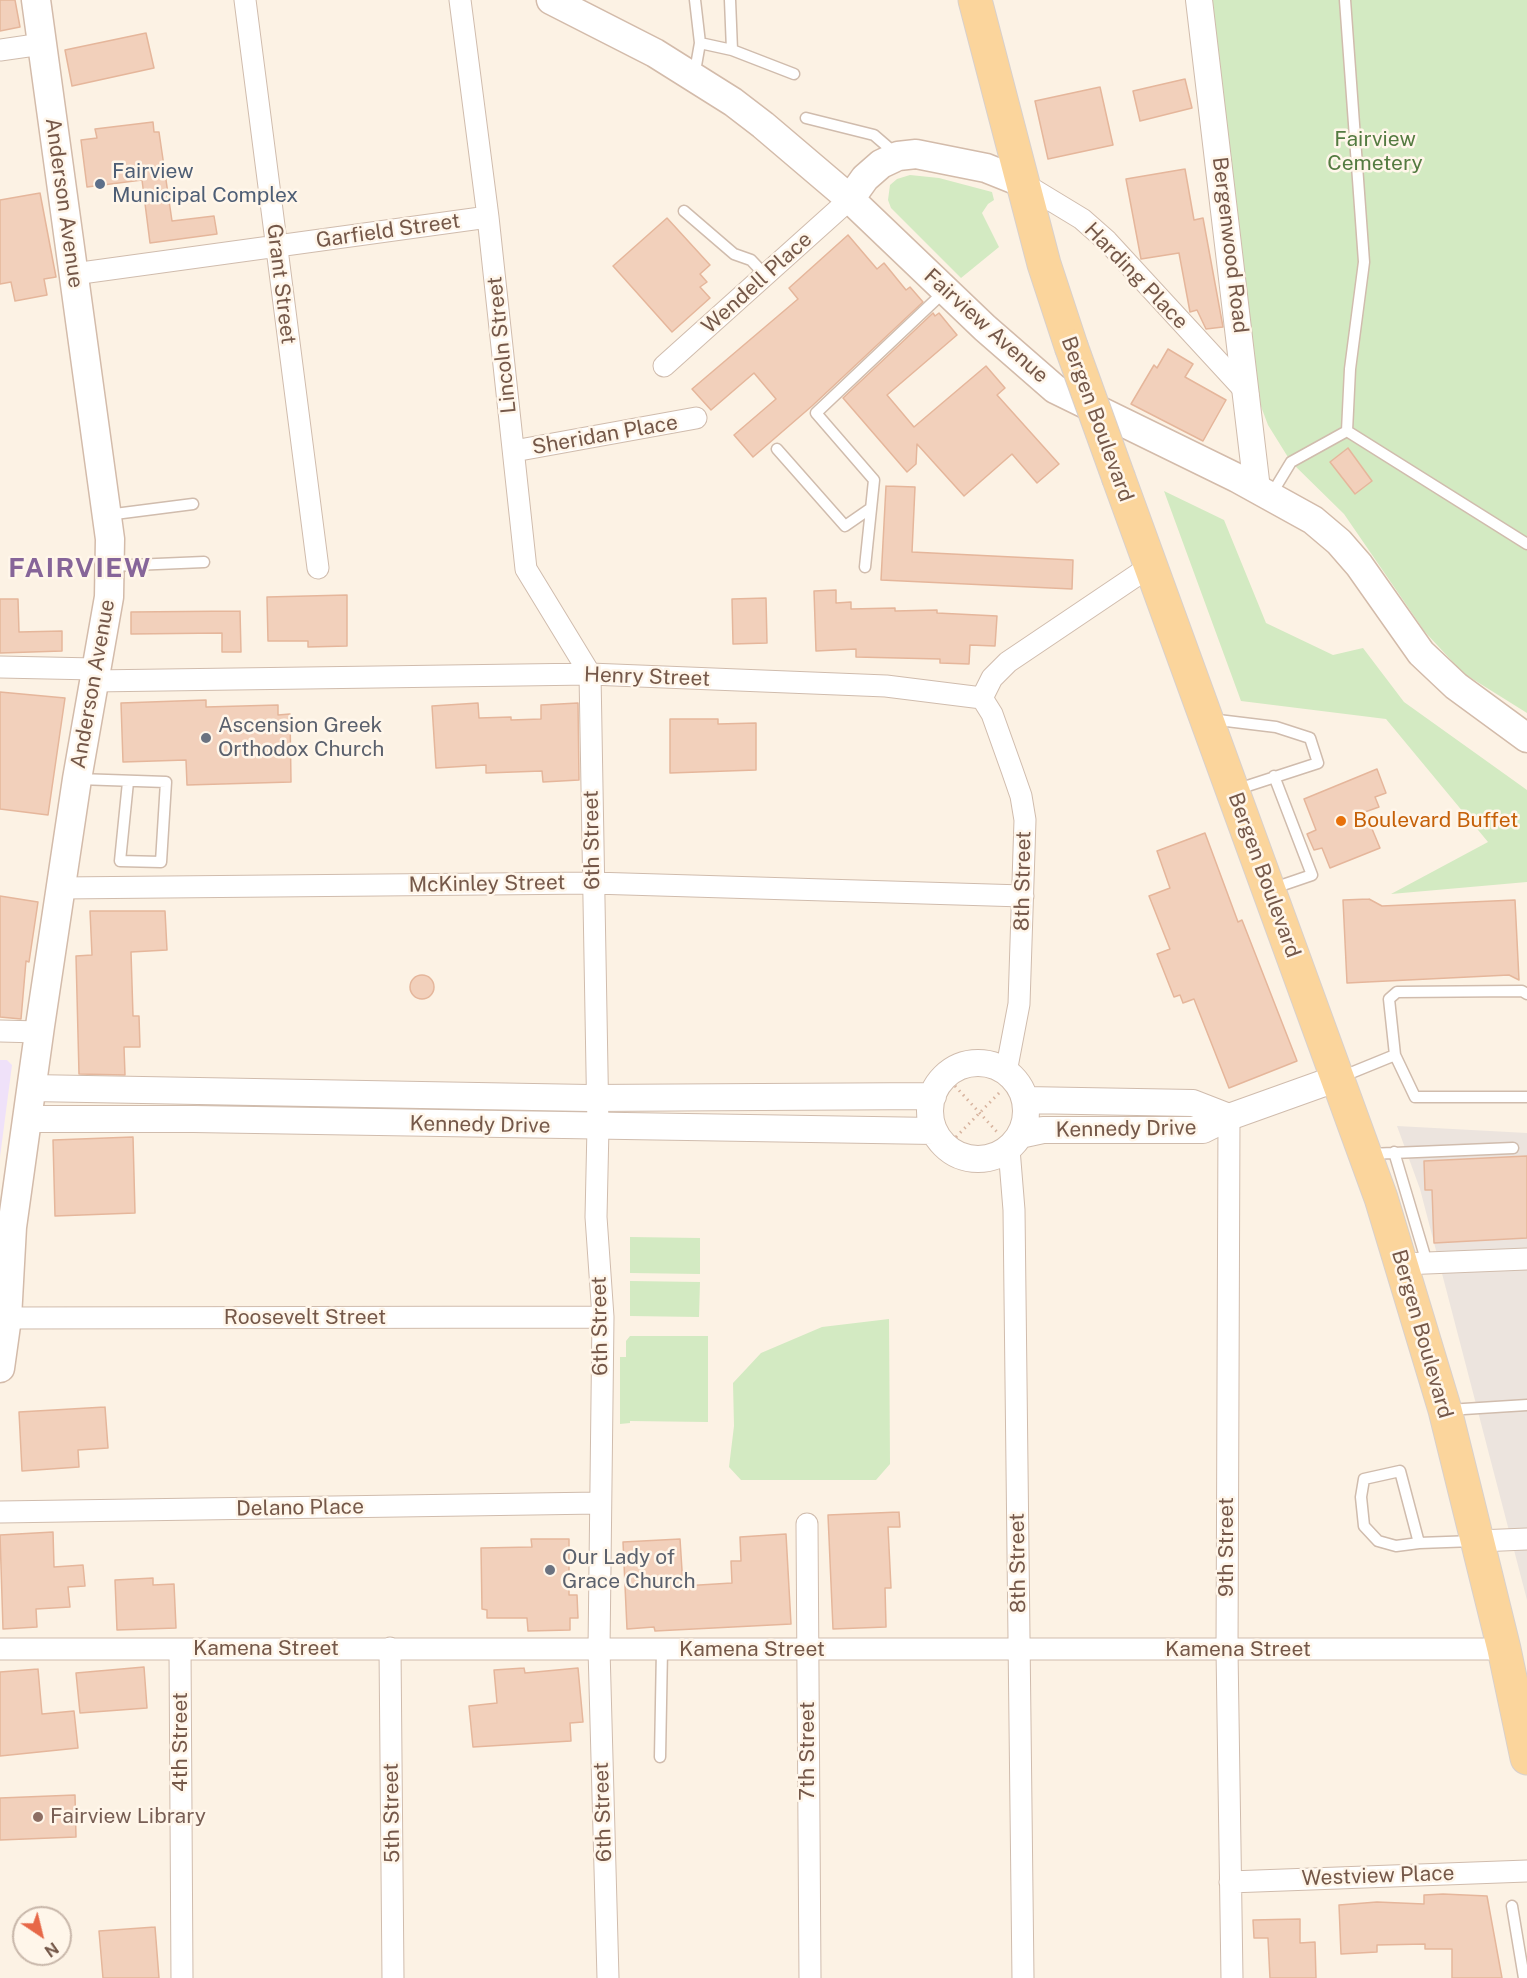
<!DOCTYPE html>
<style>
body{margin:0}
#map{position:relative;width:1527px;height:1978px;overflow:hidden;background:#fcf2e4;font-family:"Public Sans",sans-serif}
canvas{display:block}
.north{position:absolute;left:12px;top:1906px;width:60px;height:60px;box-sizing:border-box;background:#fff6ea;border:2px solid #c8b7aa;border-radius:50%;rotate:145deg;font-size:16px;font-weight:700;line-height:24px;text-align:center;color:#755849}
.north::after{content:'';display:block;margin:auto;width:21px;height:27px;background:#e76848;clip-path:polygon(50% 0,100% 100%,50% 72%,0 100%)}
</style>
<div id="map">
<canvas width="1527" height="1978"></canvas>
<div class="north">N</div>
</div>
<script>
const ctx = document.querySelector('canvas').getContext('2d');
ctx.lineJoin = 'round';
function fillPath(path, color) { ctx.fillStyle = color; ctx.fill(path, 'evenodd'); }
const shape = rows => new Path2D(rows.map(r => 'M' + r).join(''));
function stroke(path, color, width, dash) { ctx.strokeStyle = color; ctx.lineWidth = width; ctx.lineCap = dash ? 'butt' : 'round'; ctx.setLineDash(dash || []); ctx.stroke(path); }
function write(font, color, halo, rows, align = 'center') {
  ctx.font = font + ' "Public Sans",sans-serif'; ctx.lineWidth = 5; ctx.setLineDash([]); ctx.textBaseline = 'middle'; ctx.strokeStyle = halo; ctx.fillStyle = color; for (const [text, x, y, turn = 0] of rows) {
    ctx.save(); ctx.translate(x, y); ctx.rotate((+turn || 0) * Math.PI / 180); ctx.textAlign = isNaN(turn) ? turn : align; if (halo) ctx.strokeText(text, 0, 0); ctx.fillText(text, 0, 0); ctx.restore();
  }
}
fillPath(shape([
 [1397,1126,1527,1133,1527,1600,1420,1189]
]), '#ece4de');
fillPath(shape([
 [0,1060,7,1060,12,1065,0,1157]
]), '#efe1f9');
fillPath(shape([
 [1206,0,1527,0,1527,713,1463,673,1425,632,1344,514,1291,462,1268,425,1248,372],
 [910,175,939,178,992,192,994,200,988,204,982,213,999,247,961,278,891,208,888,200,890,185,897,179],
 [1164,491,1224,520,1266,623,1333,655,1363,648,1404,702,1527,790,1527,882,1391,894,1488,842,1386,719,1241,701],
 [630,1237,700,1238,700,1274,630,1273],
 [630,1281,700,1282,699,1317,630,1316],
 [889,1319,890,1464,876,1480,741,1480,729,1467,734,1426,733,1383,761,1353,822,1327],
 [630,1336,708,1336,708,1422,630,1421,630,1423,620,1424,620,1357,626,1357,626,1341]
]), '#d3eac2');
const building = shape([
 [0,0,15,0,20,27,0,31,0,0],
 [146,33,154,68,72,86,65,50,146,33],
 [1185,79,1192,108,1140,121,1133,91,1185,79],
 [1100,87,1113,145,1048,159,1035,101,1100,87],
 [153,122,154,132,159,132,172,221,214,216,217,234,150,243,142,180,87,187,81,140,97,138,95,129,153,122],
 [1185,169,1194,220,1203,218,1223,327,1206,329,1197,310,1190,312,1179,253,1141,259,1126,179,1185,169],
 [40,193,56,277,44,279,47,295,15,301,11,282,0,284,0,200,40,193],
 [667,218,710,265,700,274,707,282,700,287,710,298,672,332,613,266,667,218],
 [848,235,877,269,884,263,906,290,910,287,923,302,812,406,753,457,734,435,776,399,754,373,711,410,692,389,798,299,789,288,848,235],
 [933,313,935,316,939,313,957,335,887,395,914,427,986,366,1005,388,997,395,1059,464,1037,483,1012,454,964,496,917,444,916,464,907,472,843,398,933,313],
 [1168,349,1193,364,1185,377,1226,400,1203,441,1131,404,1154,365,1157,368,1168,349],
 [1348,448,1372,481,1355,494,1330,462,1348,448],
 [886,486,915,487,912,552,1073,560,1072,589,881,580,886,486],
 [836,590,836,603,851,602,851,609,895,608,895,611,937,610,937,613,997,616,995,646,970,645,969,664,940,663,940,659,856,657,856,649,816,651,814,591,836,590],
 [347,595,347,646,308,647,308,641,268,641,267,597,347,595],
 [766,598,767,643,733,644,732,599,766,598],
 [0,599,18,599,19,632,62,631,62,651,0,653,0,599],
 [240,611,241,652,222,652,222,633,131,634,131,612,240,611],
 [0,692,65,698,48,815,0,809,0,692],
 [206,700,206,707,278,705,278,715,290,714,291,782,187,785,186,760,123,762,121,703,206,700],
 [478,703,479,718,511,717,511,720,541,719,541,705,578,703,579,780,543,782,542,771,486,773,486,765,436,768,432,706,478,703],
 [670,719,718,719,718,724,756,723,756,770,670,773,670,719],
 [1377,769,1386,793,1375,797,1379,807,1365,812,1380,848,1330,868,1322,848,1314,850,1307,834,1316,830,1304,799,1377,769],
 [1205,833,1238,922,1242,920,1297,1061,1229,1088,1194,999,1183,1003,1180,995,1174,997,1157,954,1170,949,1149,896,1170,888,1157,851,1205,833],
 [0,896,38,902,29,962,26,961,21,1019,0,1017,0,896],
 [1369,899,1382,906,1515,900,1519,980,1509,975,1347,983,1343,900,1369,899],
 [90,911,165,911,167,950,131,952,133,1016,139,1016,140,1047,124,1047,125,1075,79,1074,76,956,92,955,90,911],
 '410 987a12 12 0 1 1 24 0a12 12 0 1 1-24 0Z',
 [133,1137,135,1213,55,1216,53,1140,133,1137],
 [1527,1156,1527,1238,1434,1243,1432,1190,1425,1190,1424,1161,1527,1156],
 [105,1407,108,1448,78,1450,79,1467,22,1471,19,1412,105,1407],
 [899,1512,900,1527,888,1527,891,1588,885,1588,886,1627,833,1629,828,1515,899,1512],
 [53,1532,54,1567,83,1565,85,1586,68,1587,70,1607,36,1609,37,1627,3,1629,0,1535,53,1532],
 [786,1534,791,1624,655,1631,654,1627,627,1629,623,1542,680,1539,683,1586,732,1583,731,1561,741,1561,740,1537,786,1534],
 [531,1539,569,1539,569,1595,577,1595,578,1618,570,1618,570,1630,528,1631,527,1618,487,1618,487,1610,482,1609,481,1548,532,1547,531,1539],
 [153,1578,153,1585,174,1584,176,1628,117,1630,115,1580,153,1578],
 [144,1667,147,1708,80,1713,76,1673,144,1667],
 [524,1668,525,1673,578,1668,583,1722,570,1723,571,1741,473,1747,469,1706,497,1703,494,1670,524,1668],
 [38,1669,42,1714,74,1711,78,1748,0,1756,0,1672,38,1669],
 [75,1795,76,1837,0,1840,0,1798,75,1795],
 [1443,1894,1487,1896,1502,1978,1452,1978,1452,1949,1425,1949,1425,1944,1377,1945,1377,1952,1341,1954,1339,1905,1377,1902,1424,1904,1424,1895,1443,1894],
 [1300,1919,1300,1943,1315,1942,1316,1978,1270,1978,1268,1938,1254,1938,1253,1920,1300,1919],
 [155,1927,159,1978,103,1978,99,1931,155,1927]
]);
fillPath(building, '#f2d0bb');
stroke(building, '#e5b69b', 1.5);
const service = shape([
 [695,0,700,43],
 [730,0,732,50],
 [1345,0,1364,262,1350,369,1347,431],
 [694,77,700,43,732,50,794,74],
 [806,118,874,135,896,154],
 [684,211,734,254,751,260,766,276],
 [777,449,845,526,871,508],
 [1271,495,1291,462,1347,431,1527,544],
 [107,515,193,504],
 [110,566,204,562],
 [865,567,874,480,816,413,945,291],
 [1210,719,1276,727,1310,738,1318,763,1235,790],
 [78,779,166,782,161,862,120,861,128,782],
 [1271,889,1312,875,1274,776],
 [1527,994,1522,991,1397,992,1389,999,1395,1055,1415,1097,1527,1097],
 [1341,1077,1395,1055],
 [1394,1152,1427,1263],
 [1369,1154,1513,1148],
 [1448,1410,1527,1405],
 [1419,1543,1400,1471,1364,1479,1361,1497,1364,1526,1378,1541,1396,1546,1419,1543,1474,1541],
 [660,1757,662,1649],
 [1512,1906,1524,1978]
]);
const minor = shape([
 [245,0,318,568],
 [460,0,488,217,526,569,590,674,598,1127,596,1217,603,1317,599,1649,608,1978],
 [0,50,42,44],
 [1021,182,1082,219,1107,241,1248,394],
 [74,274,488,217],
 [664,366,850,199],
 [514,451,696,418],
 [0,667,95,669],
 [93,681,590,674,886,686,982,698,992,678,1008,662,1152,565],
 [982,698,992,714,1012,770,1021,796,1025,820,1019,1004,1006,1072],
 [60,888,593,883,1023,896],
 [0,1031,39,1032],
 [1229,1117,1227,1650,1232,1978],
 [1009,1149,1014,1210,1023,1978],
 [1402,1264,1527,1259],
 [7,1318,603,1317],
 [0,1512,599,1503],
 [807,1524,810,1978],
 [1478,1541,1527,1539],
 [390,1648,393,1978],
 [0,1649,1504,1649],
 [180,1649,182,1978],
 [1230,1882,1527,1871]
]);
const tertiary = shape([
 [1199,0,1257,489],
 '930 1111a48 48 0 1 1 96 0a48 48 0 1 1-96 0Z',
 [31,1088,589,1098,933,1096],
 [1025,1100,1193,1103,1229,1117],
 [27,1119,193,1119,934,1131],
 [1020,1135,1043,1130,1203,1130,1229,1117,1338,1078]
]);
const secondary = shape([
 [551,0,655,53,733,102,763,125,850,199,985,328,1055,389,1237,478,1313,520,1339,542,1359,565,1421,653,1456,686,1527,738],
 [850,199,865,178,881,164,898,156,916,154,986,168,1021,182],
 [0,1368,7,1318,12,1227,40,1026,77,779,109,597,110,539,36,0]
]);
const primary = shape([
 [975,0,1044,264,1071,346],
 [1119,479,1381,1198,1445,1410,1504,1649,1527,1758]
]);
stroke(service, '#d0bcad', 13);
stroke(minor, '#d0bcad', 23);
stroke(tertiary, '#d0bcad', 28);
stroke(secondary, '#d3bbaa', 31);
stroke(primary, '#d8d0cc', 35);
stroke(shape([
 [955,1086,998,1133],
 [956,1137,1002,1090]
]), '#d7b39e', 3, [1.5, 4.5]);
stroke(service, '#fff', 10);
stroke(minor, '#fff', 21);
stroke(tertiary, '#fff', 26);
stroke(secondary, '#fff', 28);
stroke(primary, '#fbd59c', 33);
const primaryBridge = shape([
 [1071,346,1119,479]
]);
stroke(primaryBridge, '#d8d0cc', 35, []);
stroke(primaryBridge, '#fbd59c', 33);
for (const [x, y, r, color] of [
 [100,184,6,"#5c6f8a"],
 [206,738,6,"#6b7280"],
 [1341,821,6,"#e8710a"],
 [550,1570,6,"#6b7280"],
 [38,1817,6,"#8d6e63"]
]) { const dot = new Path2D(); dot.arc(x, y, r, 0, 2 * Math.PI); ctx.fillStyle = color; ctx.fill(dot); stroke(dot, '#fff6ea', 2); }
write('21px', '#547b41', '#fff6ea', [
 ["Fairview",1375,140],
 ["Cemetery",1375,164]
]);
write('21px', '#4e5e75', '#fff6ea', [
 ["Fairview",112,172],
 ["Municipal Complex",112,196]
], 'left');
write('21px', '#755849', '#fff6ea', [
 ["Anderson Avenue",64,203,82],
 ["Garfield Street",388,231,-8],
 ["Bergenwood Road",1230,245,83],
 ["Harding Place",1136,276,46],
 ["Wendell Place",757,283,-42],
 ["Grant Street",281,284,83],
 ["Fairview Avenue",986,326,42],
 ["Lincoln Street",502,345,-96],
 ["Bergen Boulevard",1097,419,70],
 ["Sheridan Place",605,435,-10],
 ["Henry Street",647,677,2],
 ["Anderson Avenue",93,684,-80],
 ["6th Street",592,840,-91],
 ["Bergen Boulevard",1264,875,70],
 ["8th Street",1023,881,-89],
 ["McKinley Street",487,884,-1],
 ["Kennedy Drive",480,1125,1],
 ["Kennedy Drive",1126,1129,-1],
 ["Roosevelt Street",305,1318],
 ["6th Street",600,1326,-91],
 ["Bergen Boulevard",1422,1334,74],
 ["Delano Place",300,1508,-1],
 ["9th Street",1227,1547,-90],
 ["8th Street",1018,1563,-91],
 ["Kamena Street",266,1649],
 ["Kamena Street",752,1650],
 ["Kamena Street",1238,1650],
 ["4th Street",181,1742,-90],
 ["7th Street",808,1751,-90],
 ["6th Street",603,1812,-92],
 ["5th Street",392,1813,-91],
 ["Westview Place",1378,1876,-2]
]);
write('21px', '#5b616d', '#fff6ea', [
 ["Ascension Greek",218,726],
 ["Orthodox Church",218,750],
 ["Our Lady of",562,1558],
 ["Grace Church",562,1582]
], 'left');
write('21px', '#c56008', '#fff6ea', [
 ["Boulevard Buffet",1353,821]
], 'left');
write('21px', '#785e54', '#fff6ea', [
 ["Fairview Library",50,1817]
], 'left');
ctx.letterSpacing = '1.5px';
write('bold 27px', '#866599', '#fff6ea', [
 ["FAIRVIEW",80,569]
]);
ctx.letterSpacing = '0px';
</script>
